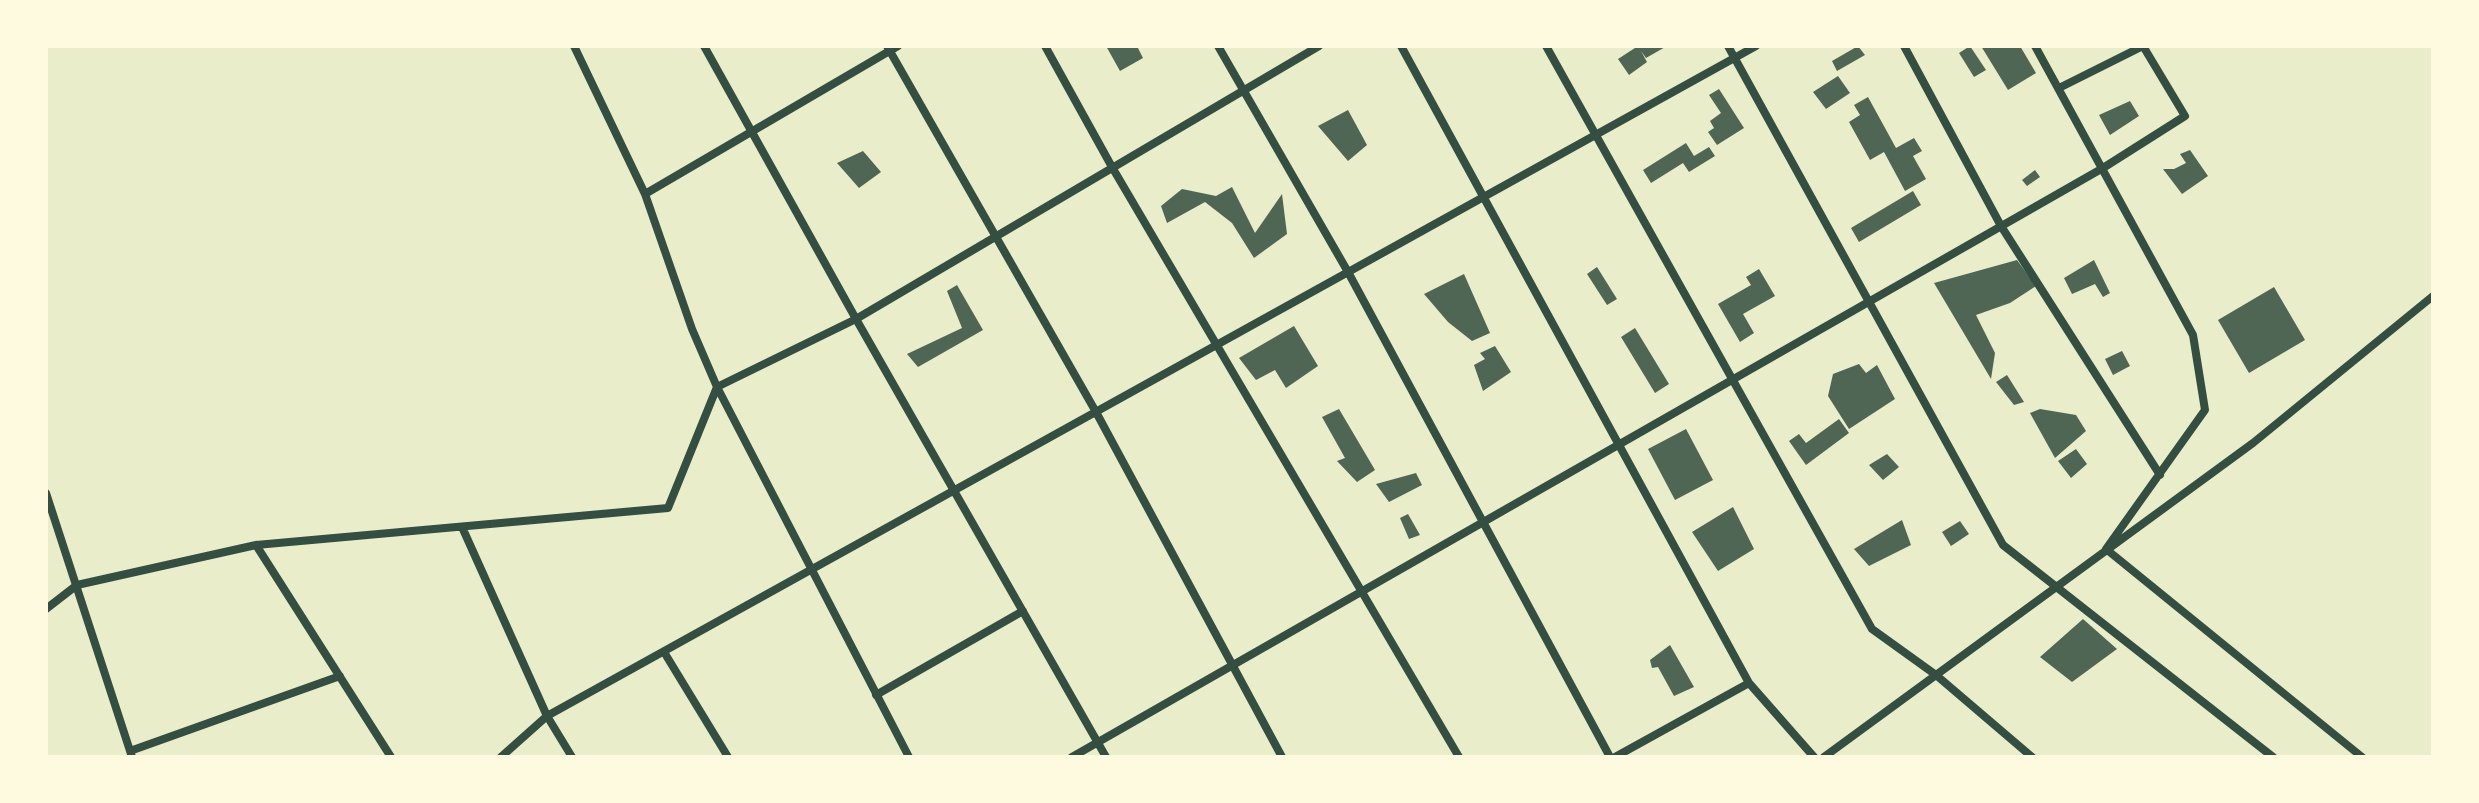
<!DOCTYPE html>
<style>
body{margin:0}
#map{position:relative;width:2479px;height:803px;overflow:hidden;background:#e9edc9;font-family:Arial,sans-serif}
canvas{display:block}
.frame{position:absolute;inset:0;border:48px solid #fefae0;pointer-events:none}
</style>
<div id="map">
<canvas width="2479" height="803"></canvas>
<div class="frame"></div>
</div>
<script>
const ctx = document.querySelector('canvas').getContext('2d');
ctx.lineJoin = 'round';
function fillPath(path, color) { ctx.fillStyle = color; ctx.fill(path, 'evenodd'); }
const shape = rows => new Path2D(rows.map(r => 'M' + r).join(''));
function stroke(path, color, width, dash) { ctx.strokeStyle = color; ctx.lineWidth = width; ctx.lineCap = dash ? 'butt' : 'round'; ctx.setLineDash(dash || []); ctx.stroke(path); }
fillPath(shape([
 [1106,46,1137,46,1143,58,1120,71],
 [1638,46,1667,46,1646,58,1641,51,1647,62,1629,75,1618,59],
 [1858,46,1865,55,1837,71,1832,61],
 [1970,46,1986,70,1974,77,1959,53],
 [1981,46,2020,46,2036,73,2008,90],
 [1838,76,1850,93,1826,109,1813,92],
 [1719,89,1744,128,1717,145,1708,132,1714,128,1710,121,1721,113,1709,95],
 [1868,97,1896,148,1914,138,1922,151,1913,156,1926,179,1905,191,1884,152,1870,160,1849,122,1860,115,1854,105],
 [2130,101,2139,116,2110,135,2099,115],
 [1348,110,1367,145,1348,161,1318,126],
 [1686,143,1694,156,1709,147,1715,156,1689,172,1683,163,1651,183,1643,170],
 [2190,150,2208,176,2182,194,2163,169,2174,169,2186,163,2180,154],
 [863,151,881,172,859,188,837,163],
 [2035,170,2040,177,2027,186,2022,180],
 [1232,187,1255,233,1282,194,1287,234,1254,258,1232,223,1205,202,1167,223,1161,206,1182,189,1216,196],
 [1913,191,1921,205,1859,242,1851,228],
 [2017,260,2036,286,2010,303,1976,315,1995,353,1991,379,1934,283],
 [2094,260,2110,293,2103,297,2095,284,2072,294,2064,278],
 [1597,267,1617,299,1607,305,1587,274],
 [1759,269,1775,296,1743,314,1754,333,1740,342,1718,304,1751,285,1746,277],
 [1464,274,1490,333,1472,341,1448,322,1424,294],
 [957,285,983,330,918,367,907,354,962,328,947,291],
 [2274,287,2305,340,2249,373,2218,320],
 [1294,326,1318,366,1286,388,1275,370,1256,380,1239,358],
 [1635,328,1669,384,1655,393,1621,337],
 [1495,346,1511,372,1483,391,1474,365,1485,359,1480,353],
 [2122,351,2130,366,2113,375,2105,359],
 [1859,364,1866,373,1877,365,1895,399,1849,429,1828,396,1833,374],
 [2007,375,2024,402,2014,405,1996,382],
 [1339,409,1375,470,1357,482,1337,461,1345,458,1322,417],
 [2040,409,2076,415,2086,431,2055,458,2030,413],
 [1839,419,1849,433,1806,465,1789,441,1799,434,1806,443],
 [1686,429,1713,480,1675,500,1648,449],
 [2076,449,2087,464,2071,478,2058,461],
 [1887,454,1899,467,1883,480,1869,465],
 [1416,473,1422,485,1389,502,1376,484],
 [1733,507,1754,549,1718,571,1692,532],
 [1408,514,1420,535,1409,539,1400,518],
 [1902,520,1911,545,1869,566,1854,549],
 [1960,521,1969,534,1951,546,1942,532],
 [2083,619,2117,649,2072,682,2040,657],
 [1670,645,1694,687,1674,696,1658,667,1652,668,1650,660]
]), '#4f6655');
stroke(shape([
 [574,46,645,194,692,329,717,387,909,757],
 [704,46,856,319,1106,757],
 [887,46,1096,412,1282,757],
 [1045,46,1112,167,1459,757],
 [1218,46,1348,272,1610,757],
 [1401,46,1749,683,1814,757],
 [1546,46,1872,629,1936,675,2032,757],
 [1728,46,2003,545,2273,757],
 [1904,46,2001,226,2160,475],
 [2035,46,2193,335,2205,410,2106,549,2362,757],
 [2059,88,2143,46],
 [645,194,898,46],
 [46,493,132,757],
 [462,527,547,716,572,757],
 [256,545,391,757],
 [46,609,77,585,256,545,668,508,717,387,856,319,1319,46],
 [664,652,728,757],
 [876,695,1023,611],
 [130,751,340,676],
 [501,757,547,716,1756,46],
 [1072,757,2103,168,2185,116,2143,46],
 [1615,757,1749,683],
 [1824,757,2253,443,2433,296]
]), '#344e41', 8);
</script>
